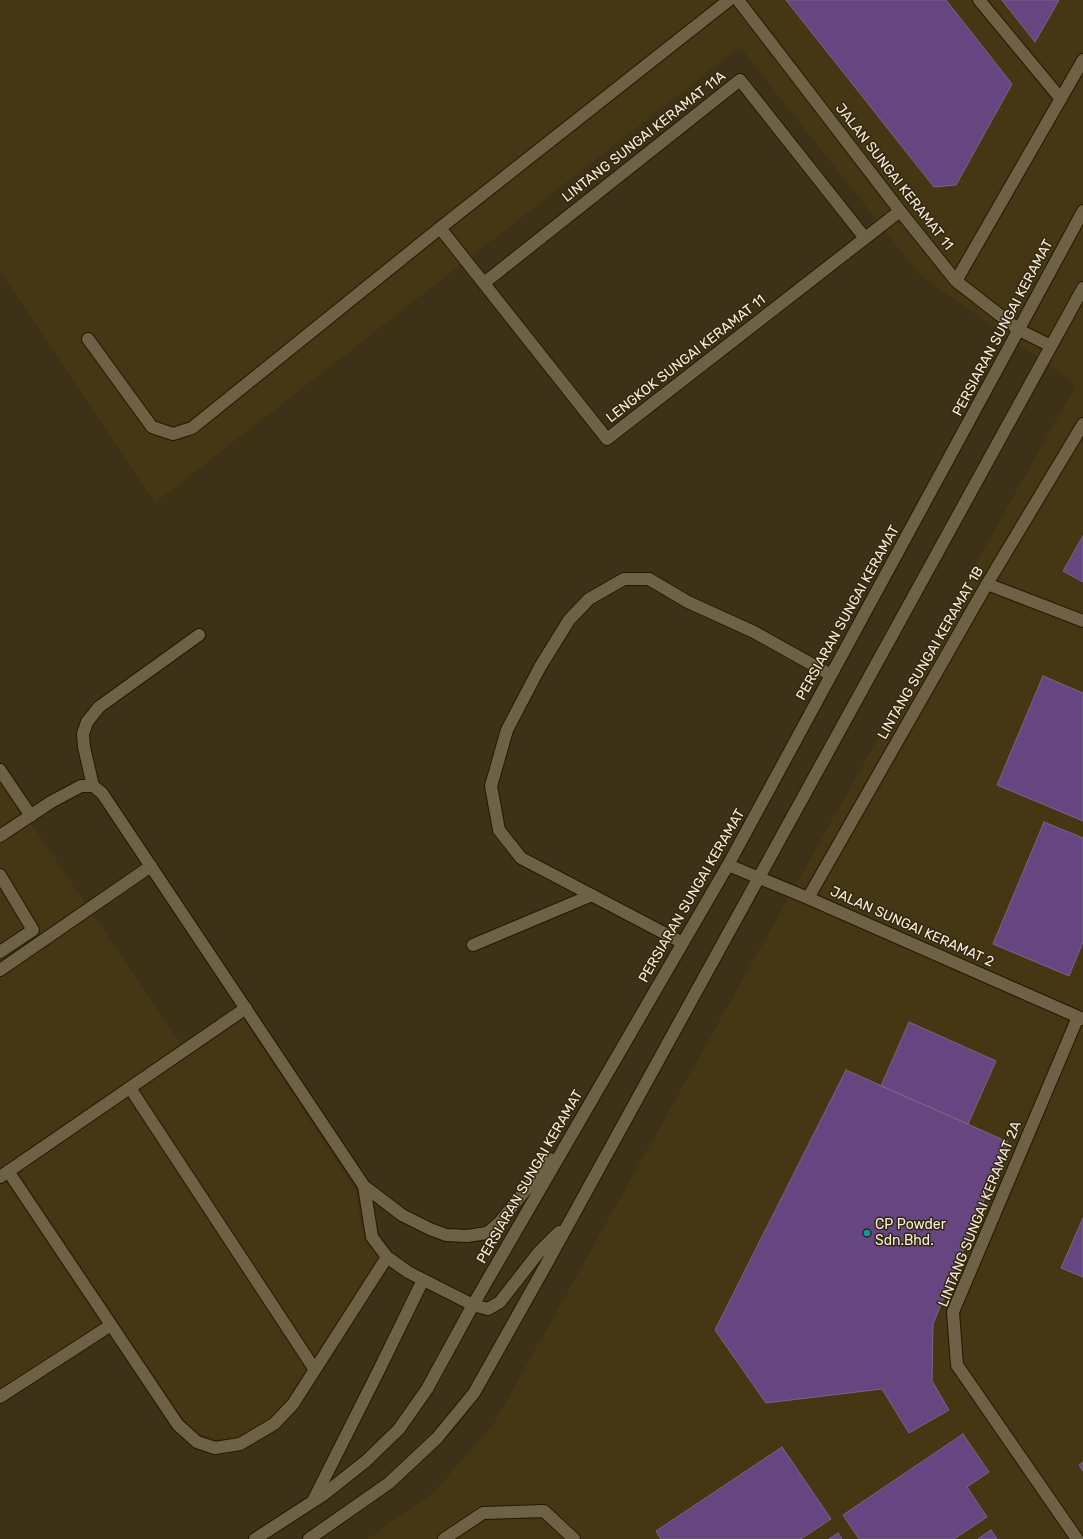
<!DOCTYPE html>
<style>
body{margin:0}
canvas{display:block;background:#3d3117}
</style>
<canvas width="1083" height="1539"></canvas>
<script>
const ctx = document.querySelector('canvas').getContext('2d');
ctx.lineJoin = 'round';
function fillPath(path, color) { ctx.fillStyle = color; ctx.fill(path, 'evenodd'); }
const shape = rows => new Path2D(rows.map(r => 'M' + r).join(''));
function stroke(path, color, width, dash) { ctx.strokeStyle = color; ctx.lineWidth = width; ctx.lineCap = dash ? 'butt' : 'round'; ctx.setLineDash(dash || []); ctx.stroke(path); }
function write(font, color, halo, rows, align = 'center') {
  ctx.font = font + ' Rubik,sans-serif'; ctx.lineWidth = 3; ctx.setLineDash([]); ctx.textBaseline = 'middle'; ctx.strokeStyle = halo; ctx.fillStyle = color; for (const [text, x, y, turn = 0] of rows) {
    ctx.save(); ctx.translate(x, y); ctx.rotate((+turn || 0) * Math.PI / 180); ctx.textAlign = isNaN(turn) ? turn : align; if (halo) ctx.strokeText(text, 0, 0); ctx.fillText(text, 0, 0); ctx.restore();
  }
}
fillPath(shape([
 [0,0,1083,0,1083,1539,367,1539,433,1493,493,1425,1076,385,920,275,740,47,155,503,0,271],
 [0,777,189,1056,243,1019,355,1189,364,1239,379,1257,288,1398,271,1418,239,1438,218,1439,197,1434,181,1417,113,1316,0,1390]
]), '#453614');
const building = shape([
 [786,0,946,0,1012,84,956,185,934,187,786,0],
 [1002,0,1059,0,1035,42,1002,0],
 [1083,536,1083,582,1063,571,1083,536],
 [1043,676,1083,693,1083,821,997,785,1043,676],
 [1044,822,1083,838,1083,942,1069,976,993,944,1044,822],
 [909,1022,996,1061,968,1124,881,1086,909,1022],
 [846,1070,1008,1142,933,1324,932,1381,949,1410,909,1433,882,1389,766,1403,715,1330,846,1070],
 [1083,1218,1083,1277,1061,1268,1083,1218],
 [963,1434,989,1472,967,1487,987,1517,954,1539,859,1539,843,1515,963,1434],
 [782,1447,831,1519,801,1539,661,1539,656,1531,782,1447],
 [1083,1462,1083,1471,1079,1465,1083,1462],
 [991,1530,997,1539,978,1539,991,1530],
 [838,1533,842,1539,829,1539,838,1533]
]);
fillPath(building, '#674580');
stroke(building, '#766782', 1);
const minor = shape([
 [738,0,900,211,956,281,1019,330,1051,346],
 [979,0,1061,99],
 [440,228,607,439,900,211],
 [956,281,1083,60],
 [484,283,740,80,865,238],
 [88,339,152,427,173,434,192,428,440,228,729,0],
 [987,584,1083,621],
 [0,770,31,816],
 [93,786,84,747,83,734,87,722,99,707,199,635],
 [0,836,51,802,81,786,93,786,102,793,364,1186],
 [728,865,808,898,1083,1019],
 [0,875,33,930,0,952],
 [808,898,987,584,1083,424],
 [683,943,521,858,499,830,491,786,507,730,540,667,569,620,589,599,624,579,649,579,688,602,754,632,831,675],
 [473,945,592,895],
 [0,970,151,866],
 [130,1088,315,1370],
 [550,1159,500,1222,487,1233,467,1236,446,1235,430,1229,402,1215,364,1186,372,1237,387,1257,408,1272,473,1305,488,1309,500,1302,539,1252,559,1232],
 [8,1171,178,1425,197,1442,215,1448,240,1444,274,1424,293,1404,387,1257],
 [0,1177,246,1008],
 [0,1397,111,1325],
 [313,1501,379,1370,423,1280],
 [255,1539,323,1495,366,1461,399,1429,427,1389,473,1305,728,865,1083,211],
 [309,1539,389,1483,437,1438,474,1393,547,1263,1083,288],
 [444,1539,483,1513,544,1511,574,1539],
 [1077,1539,957,1365,953,1312,1078,1017]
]);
stroke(minor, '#241901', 14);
stroke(minor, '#6e6146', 12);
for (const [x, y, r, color] of [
 [867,1233,4,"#0f9aa8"]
]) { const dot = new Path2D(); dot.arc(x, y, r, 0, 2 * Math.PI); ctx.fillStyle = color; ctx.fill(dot); stroke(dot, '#33270d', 1.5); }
write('14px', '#f5edde', '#33270d', [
 ["LINTANG SUNGAI KERAMAT 11A",644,137,-38],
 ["JALAN SUNGAI KERAMAT 11",894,177,52],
 ["PERSIARAN SUNGAI KERAMAT",1003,328,-62],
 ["LENGKOK SUNGAI KERAMAT 11",686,359,-38],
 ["PERSIARAN SUNGAI KERAMAT",848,613,-61],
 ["LINTANG SUNGAI KERAMAT 1B",931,653,-60],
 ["PERSIARAN SUNGAI KERAMAT",692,896,-60],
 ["JALAN SUNGAI KERAMAT 2",912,927,24],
 ["PERSIARAN SUNGAI KERAMAT",530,1177,-60],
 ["LINTANG SUNGAI KERAMAT 2A",980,1214,-68]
]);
write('14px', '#f5edde', '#33270d', [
 ["CP Powder",875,1225],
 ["Sdn.Bhd.",875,1241]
], 'left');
</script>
